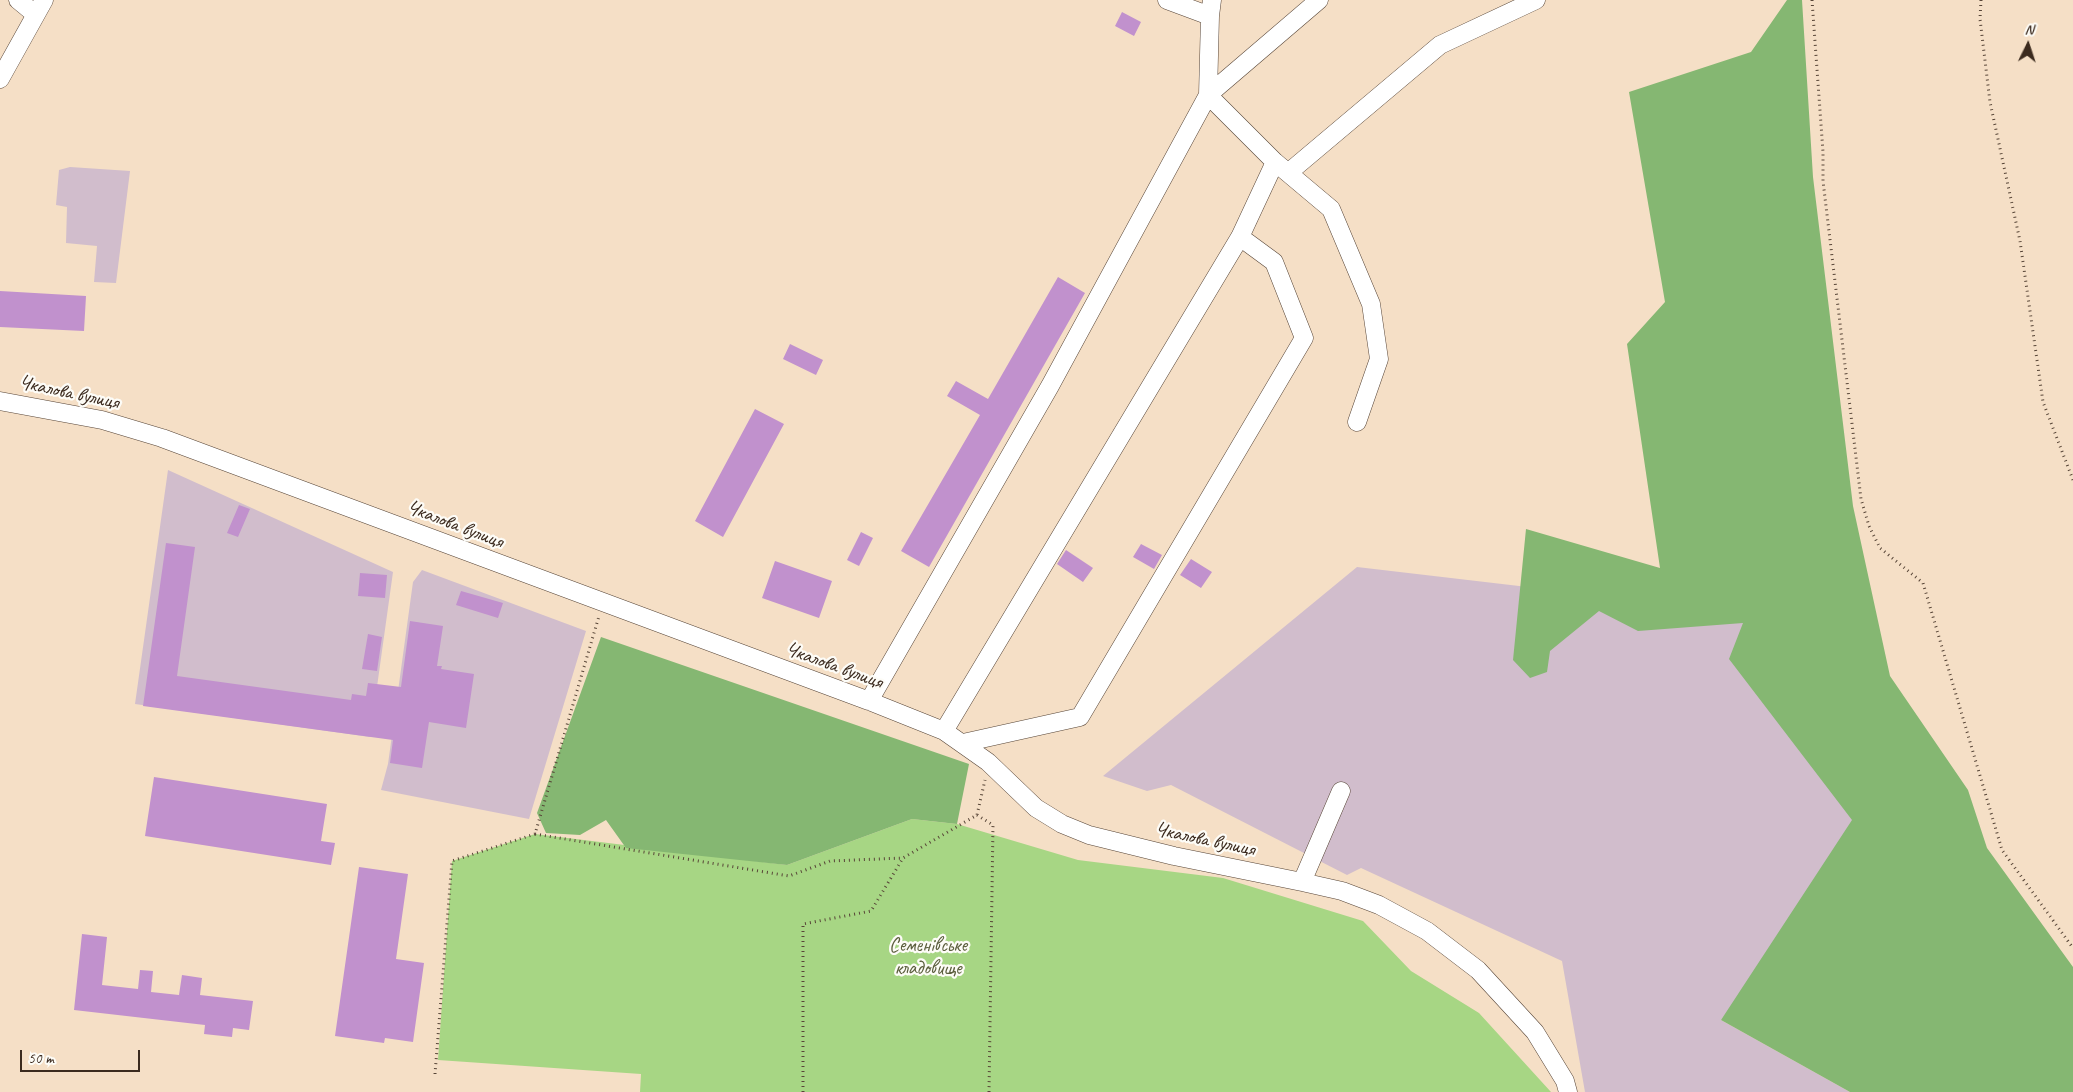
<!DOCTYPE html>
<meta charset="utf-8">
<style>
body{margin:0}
#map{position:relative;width:2073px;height:1092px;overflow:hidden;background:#f5dfc6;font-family:Caveat,sans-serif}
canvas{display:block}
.north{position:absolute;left:2003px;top:20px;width:50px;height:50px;-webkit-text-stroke:4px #fdfcf7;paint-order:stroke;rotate:4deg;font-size:14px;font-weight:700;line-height:20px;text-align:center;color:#3b2a1e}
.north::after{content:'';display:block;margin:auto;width:18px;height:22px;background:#3b2a1e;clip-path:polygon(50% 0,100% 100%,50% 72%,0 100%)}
.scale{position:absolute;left:20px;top:1050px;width:120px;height:22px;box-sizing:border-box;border:2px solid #3b2a1e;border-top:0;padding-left:6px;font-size:15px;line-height:18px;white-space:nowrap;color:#3b2a1e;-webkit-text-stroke:4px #fdfcf7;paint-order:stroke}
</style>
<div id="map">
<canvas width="2073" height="1092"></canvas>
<div class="north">N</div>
<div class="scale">50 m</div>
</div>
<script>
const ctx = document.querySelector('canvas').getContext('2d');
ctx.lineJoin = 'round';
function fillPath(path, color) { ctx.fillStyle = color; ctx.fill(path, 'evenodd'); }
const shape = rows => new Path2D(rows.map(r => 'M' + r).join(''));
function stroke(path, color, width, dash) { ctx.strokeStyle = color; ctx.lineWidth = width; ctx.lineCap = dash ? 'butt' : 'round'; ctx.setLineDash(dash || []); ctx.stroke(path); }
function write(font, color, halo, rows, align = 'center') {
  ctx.font = font + ' Caveat,sans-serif'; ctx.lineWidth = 4.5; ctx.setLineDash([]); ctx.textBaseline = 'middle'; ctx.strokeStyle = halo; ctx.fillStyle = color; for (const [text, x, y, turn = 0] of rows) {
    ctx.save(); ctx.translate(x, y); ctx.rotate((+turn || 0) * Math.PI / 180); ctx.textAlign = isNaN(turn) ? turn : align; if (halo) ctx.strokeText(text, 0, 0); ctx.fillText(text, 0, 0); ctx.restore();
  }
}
fillPath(shape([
 [70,167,130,171,116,283,94,282,97,246,66,243,67,207,56,205,59,170],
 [168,470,393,572,370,737,135,704],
 [1357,567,1775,616,1901,798,1721,1020,1850,1092,1585,1092,1562,961,1361,868,1347,875,1171,785,1147,791,1103,776],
 [422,570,586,631,529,819,381,790,388,764,413,582]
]), '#d1bdcc');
fillPath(shape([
 [912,819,957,824,1078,860,1223,878,1363,921,1411,971,1479,1013,1551,1092,640,1092,641,1074,438,1060,452,861,535,834,787,865]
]), '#a7d684');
fillPath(shape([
 [1787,0,1802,0,1813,177,1853,506,1890,676,1968,790,1987,848,2073,967,2073,1092,1850,1092,1721,1020,1852,820,1729,659,1743,623,1638,631,1599,611,1550,651,1547,672,1530,678,1513,660,1526,529,1660,568,1627,344,1665,302,1629,92,1751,52],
 [601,637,969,764,957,824,912,819,787,865,626,848,606,820,580,835,546,833,537,813]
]), '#85b772');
fillPath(shape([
 [1122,12,1141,22,1134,36,1115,26],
 [1058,277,1085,293,929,567,901,551,980,415,947,396,956,381,988,399],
 [0,291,86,296,84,331,0,327],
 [790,344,823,360,816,375,783,359],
 [755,409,784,424,723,537,695,521],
 [239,505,250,509,238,537,227,533],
 [861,532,873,538,859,566,847,560],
 [166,543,195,547,177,676,351,700,352,694,366,696,368,683,401,687,410,621,443,626,437,666,442,666,441,669,474,674,466,728,429,722,422,768,390,763,393,740,143,706],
 [1141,544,1162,555,1154,569,1133,557],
 [1066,550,1093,568,1083,582,1057,564],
 [1191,559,1212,572,1201,588,1180,575],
 [775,561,832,581,819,618,762,598],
 [360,573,387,575,385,598,358,596],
 [461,591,503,603,498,618,456,605],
 [368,634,382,637,377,671,362,669],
 [154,777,327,804,321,841,335,843,331,865,145,836],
 [359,867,408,874,396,959,424,963,413,1042,385,1038,384,1043,335,1036],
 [82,934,107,937,102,985,138,989,140,970,153,971,151,992,179,995,182,975,202,978,200,995,253,1001,249,1030,233,1028,232,1037,204,1034,205,1025,74,1010]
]), '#c191cd');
const minor = shape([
 [18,0,35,14],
 [1167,0,1210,16],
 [1319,0,1208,95,1275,162,1331,209,1371,304,1379,359,1357,422],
 [0,79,44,0],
 [1288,173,1440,45,1536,0],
 [0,401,102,420,162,438,869,701,944,731,988,762,1036,808,1062,824,1089,835,1174,856,1302,882,1342,891,1379,905,1427,931,1478,970,1535,1032,1565,1081,1568,1092],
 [869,701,1050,386,1208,95,1210,16,1212,0],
 [944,731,1240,237,1275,162],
 [963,743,1080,717,1304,338,1274,262,1240,237],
 [1302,882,1341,791]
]);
stroke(minor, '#574537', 19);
stroke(shape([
 [1812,0,1823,152,1823,181,1861,499,1869,526,1880,548,1923,583,2002,850,2073,948],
 [1981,0,1980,19,1990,102,2020,241,2043,402,2073,480],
 [977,815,993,825,989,1092],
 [535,834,789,876,830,861,903,858,977,815,985,780],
 [435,1074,452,861,535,834,599,616],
 [803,1092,803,924,871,911,903,858]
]), '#574537', 3, [1, 4]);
stroke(minor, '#fff', 18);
write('20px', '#3b2a1e', '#fdfcf7', [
 ["Чкалова вулиця",69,393,12],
 ["Чкалова вулиця",455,525,21],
 ["Чкалова вулиця",834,666,20],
 ["Чкалова вулиця",1205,840,12]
]);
write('20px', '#5b5e3d', '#fdfcf7', [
 ["Семенівське",928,946],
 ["кладовище",928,969]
]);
</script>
